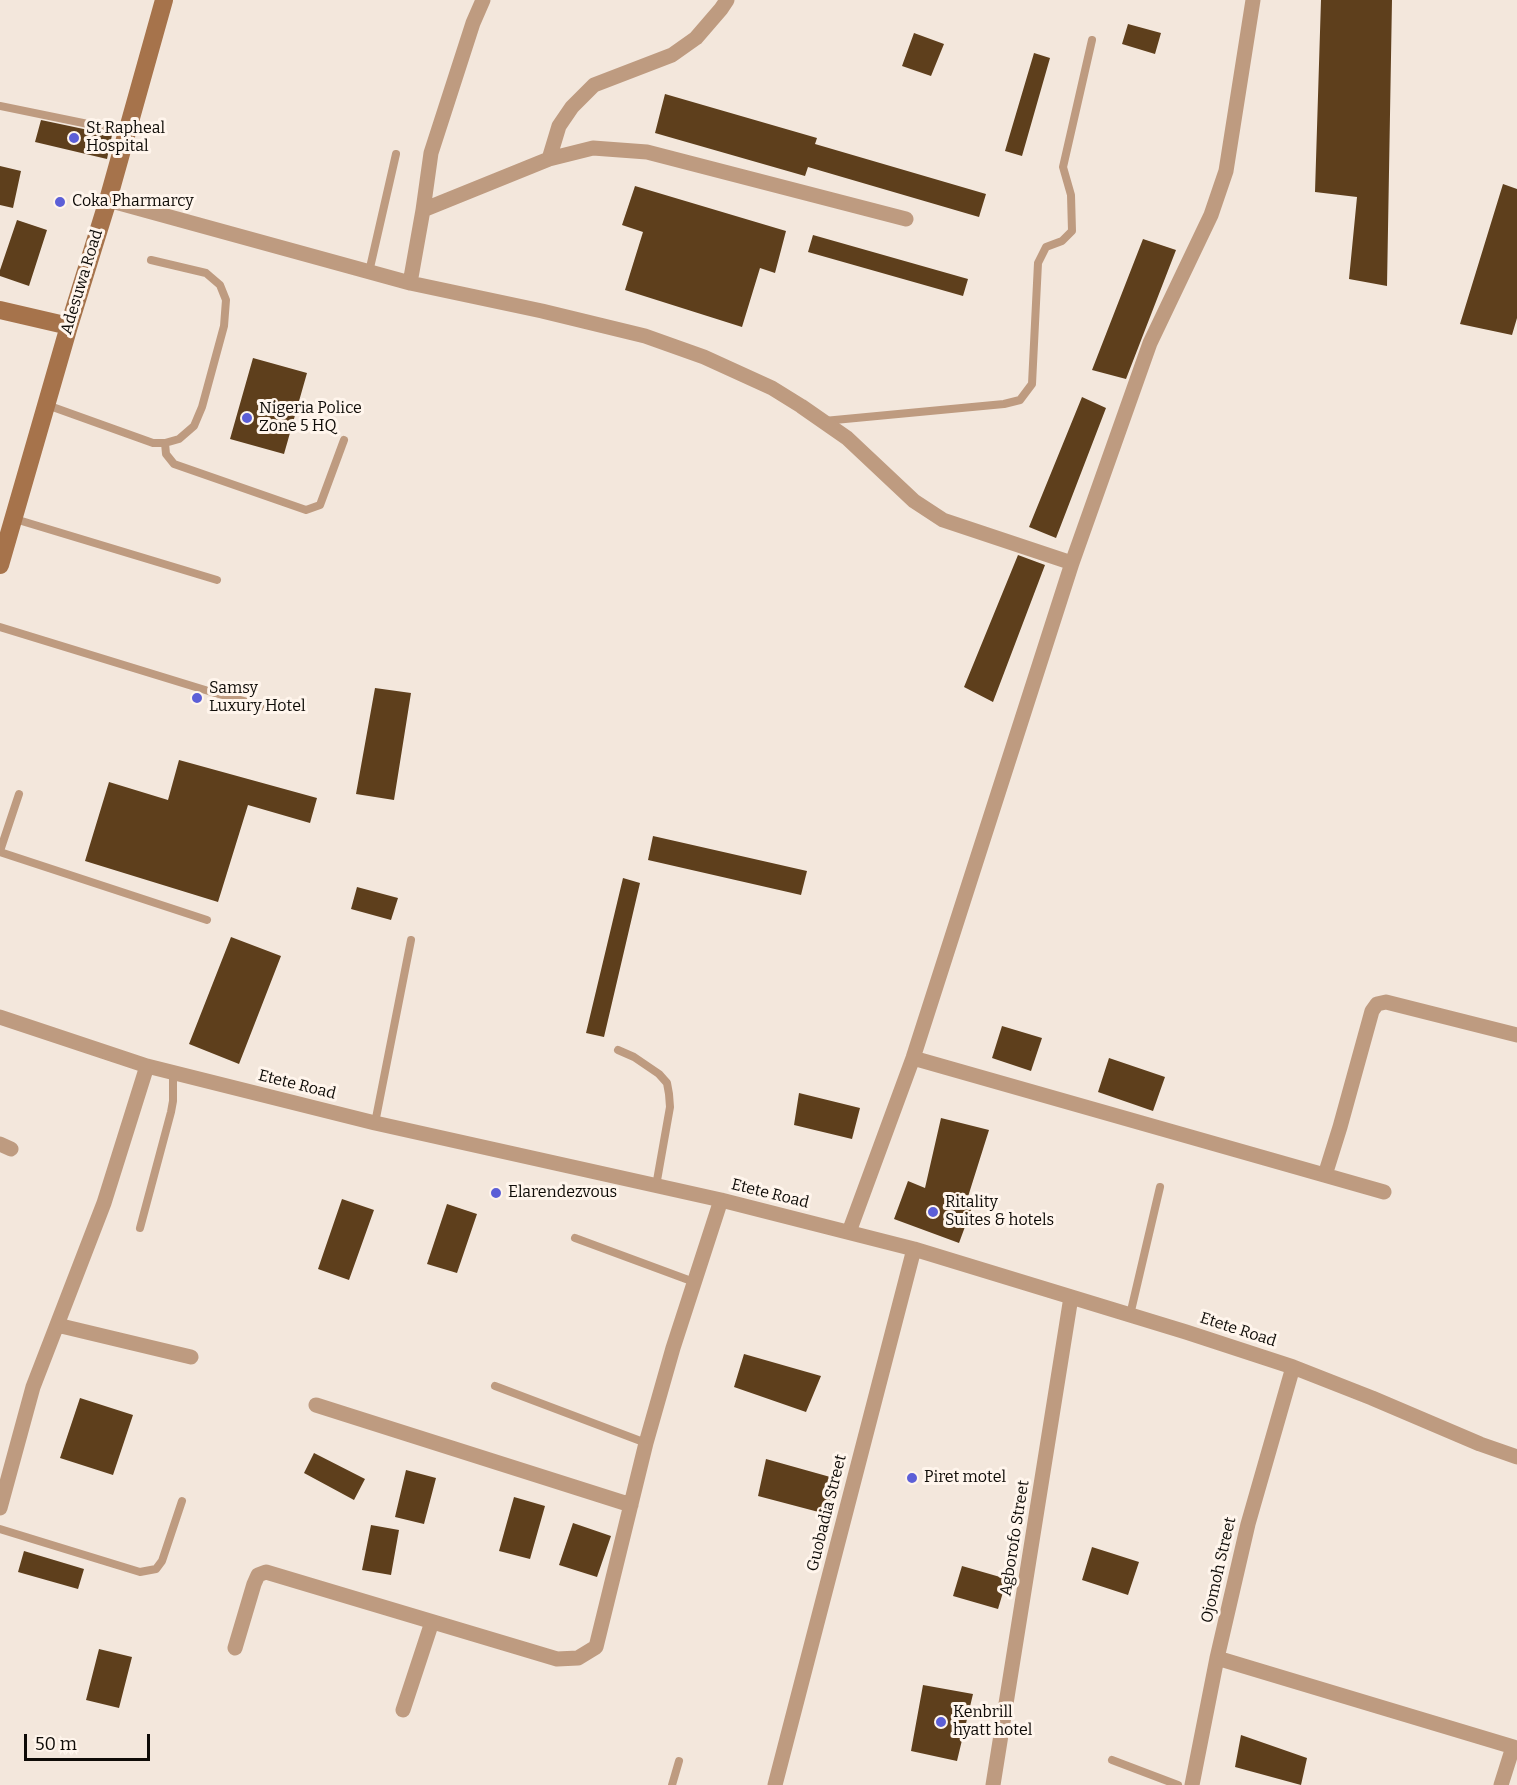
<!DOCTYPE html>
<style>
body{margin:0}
#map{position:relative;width:1517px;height:1785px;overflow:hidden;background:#f3e7dc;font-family:Bitter,serif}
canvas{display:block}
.scale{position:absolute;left:24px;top:1734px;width:126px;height:27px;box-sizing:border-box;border:3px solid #0e0b07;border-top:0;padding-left:8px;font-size:18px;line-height:21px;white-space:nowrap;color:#0e0b07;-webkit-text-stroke:4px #fff5ec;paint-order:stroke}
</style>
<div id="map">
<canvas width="1517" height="1785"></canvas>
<div class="scale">50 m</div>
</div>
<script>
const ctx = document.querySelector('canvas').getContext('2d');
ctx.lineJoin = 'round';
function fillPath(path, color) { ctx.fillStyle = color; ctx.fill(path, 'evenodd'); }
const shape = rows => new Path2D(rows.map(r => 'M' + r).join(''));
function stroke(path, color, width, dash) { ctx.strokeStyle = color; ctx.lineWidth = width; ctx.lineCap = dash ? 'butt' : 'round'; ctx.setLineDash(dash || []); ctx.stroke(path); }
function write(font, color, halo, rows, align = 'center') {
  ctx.font = font + ' Bitter,serif'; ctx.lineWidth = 6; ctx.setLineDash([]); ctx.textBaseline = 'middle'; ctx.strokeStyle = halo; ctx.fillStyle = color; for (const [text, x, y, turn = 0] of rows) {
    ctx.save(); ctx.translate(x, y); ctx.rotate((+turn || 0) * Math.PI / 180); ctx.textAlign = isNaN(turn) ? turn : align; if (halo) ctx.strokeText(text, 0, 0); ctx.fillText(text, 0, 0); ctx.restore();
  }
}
fillPath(shape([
 [1321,0,1392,0,1387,286,1349,279,1357,197,1315,192],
 [1128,24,1161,33,1155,54,1122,44],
 [914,33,944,44,931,76,902,66],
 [1034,53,1050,58,1022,156,1005,151],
 [665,94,817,138,815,144,986,194,979,217,808,167,805,176,655,133],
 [41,120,112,135,107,159,35,142],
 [0,166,21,171,13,208,0,205],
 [1503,184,1517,189,1517,318,1512,335,1460,324],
 [635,186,786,231,775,273,760,268,742,327,625,290,643,232,622,225],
 [17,220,47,230,29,286,0,276,0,270],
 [813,235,968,279,963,296,808,252],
 [1143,239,1176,250,1126,379,1092,370],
 [253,358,307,373,284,454,230,439],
 [1082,397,1106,408,1056,538,1029,527],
 [1018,555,1045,565,993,702,964,687],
 [375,688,411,693,394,800,356,794],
 [179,760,317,798,310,823,248,805,218,902,85,861,109,782,168,800],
 [653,836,807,871,801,895,648,860],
 [623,878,640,883,604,1037,586,1033],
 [357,887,398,898,391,920,351,909],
 [231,937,281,956,239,1064,189,1044],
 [1002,1026,1042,1038,1031,1071,992,1058],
 [1109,1058,1165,1077,1153,1111,1098,1092],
 [799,1093,860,1108,852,1139,794,1125],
 [941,1118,989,1130,966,1203,973,1205,959,1243,894,1219,908,1181,925,1188],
 [342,1199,374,1210,349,1280,318,1269],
 [447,1204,477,1214,457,1273,427,1264],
 [744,1354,821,1376,806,1412,734,1387],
 [80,1398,133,1415,113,1475,60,1458],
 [314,1453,365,1479,354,1500,304,1473],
 [766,1459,841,1480,830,1515,758,1496],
 [406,1470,436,1478,424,1524,395,1517],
 [514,1497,545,1506,530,1559,499,1551],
 [573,1523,611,1536,597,1577,559,1565],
 [371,1525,399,1530,391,1575,362,1570],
 [1092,1547,1139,1562,1128,1595,1082,1580],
 [24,1551,84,1569,78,1589,18,1572],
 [962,1566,1007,1579,998,1609,953,1596],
 [99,1649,132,1657,119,1708,86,1700],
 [923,1685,973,1694,957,1761,911,1751],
 [1241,1735,1307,1758,1301,1785,1235,1767]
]), '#5e3f1c');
stroke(shape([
 [0,106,127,132],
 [369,272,396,154],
 [47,405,153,443,165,443,179,439,194,426,202,407,224,326,226,300,220,285,206,273,151,260],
 [824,421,1004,404,1020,400,1032,384,1038,263,1046,247,1062,241,1072,231,1071,195,1063,167,1092,40],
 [165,443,166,454,174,464,306,510,320,505,344,440],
 [15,519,217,580],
 [0,627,215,693,266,707],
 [0,851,19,794],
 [0,852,207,920],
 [618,1050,634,1057,659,1074,667,1083,669,1094,670,1107,656,1186],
 [375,1123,411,940],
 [140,1228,171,1112,173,1101,173,1073],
 [575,1238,694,1282],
 [1130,1315,1160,1187],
 [495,1386,646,1443],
 [0,1529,140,1572,156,1569,162,1561,182,1501],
 [1112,1760,1178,1785],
 [672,1785,679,1761]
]), '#be9b80', 8);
stroke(shape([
 [549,159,559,126,572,107,594,85,672,55,696,38,721,9,727,0],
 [108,200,410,283,542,311,645,336,704,357,772,388,801,406,847,438,914,501,943,520,1072,563],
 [423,210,549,159,593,148,647,152,906,219],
 [410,283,423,210,431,153,473,23,483,0],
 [0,1017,147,1066,375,1123,721,1200,914,1249,1186,1332,1293,1367,1372,1398,1480,1444,1517,1457],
 [913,1058,1384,1192],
 [0,1144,11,1149],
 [1325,1175,1340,1127,1372,1011,1377,1004,1386,1002,1517,1035],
 [849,1232,913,1058,1072,563,1150,343,1211,215,1226,171,1253,0],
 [57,1325,191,1357],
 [316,1405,631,1505],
 [0,1508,33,1387,104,1203,147,1066],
 [235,1648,254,1584,258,1575,266,1572,557,1659,578,1658,596,1647,646,1443,673,1348,721,1200],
 [1217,1658,1517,1748],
 [403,1710,432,1622],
 [775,1785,914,1249],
 [993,1785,1071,1297],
 [1192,1785,1217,1658,1248,1524,1293,1367],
 [1501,1785,1513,1747]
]), '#be9b80', 15);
stroke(shape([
 [0,310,69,326],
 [0,565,69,326,108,200,164,0]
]), '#a6734b', 18);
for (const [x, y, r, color] of [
 [74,138,6,"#5c5fd7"],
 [60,202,6,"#5c5fd7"],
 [247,418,6,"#5c5fd7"],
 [197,698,6,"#5c5fd7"],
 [496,1193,6,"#5c5fd7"],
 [933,1212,6,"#5c5fd7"],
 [912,1478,6,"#5c5fd7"],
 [941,1722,6,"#5c5fd7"]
]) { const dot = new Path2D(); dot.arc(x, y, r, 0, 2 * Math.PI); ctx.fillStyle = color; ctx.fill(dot); stroke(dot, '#fff5ec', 2); }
write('16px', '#0e0b07', '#fff5ec', [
 ["St Rapheal",86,129],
 ["Hospital",86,147],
 ["Coka Pharmarcy",72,202],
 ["Nigeria Police",259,409],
 ["Zone 5 HQ",259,427],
 ["Samsy",209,689],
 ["Luxury Hotel",209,707],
 ["Elarendezvous",508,1193],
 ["Ritality",945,1203],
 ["Suites & hotels",945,1221],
 ["Piret motel",924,1478],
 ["Kenbrill",953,1713],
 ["hyatt hotel",953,1731]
], 'left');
write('16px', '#0e0b07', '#fff5ec', [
 ["Adesuwa Road",82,282,-73],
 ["Etete Road",297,1085,14],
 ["Etete Road",770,1194,14],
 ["Etete Road",1238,1330,18],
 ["Guobadia Street",827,1513,-76],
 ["Agborofo Street",1015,1538,-81],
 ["Ojomoh Street",1219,1570,-77]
]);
</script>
